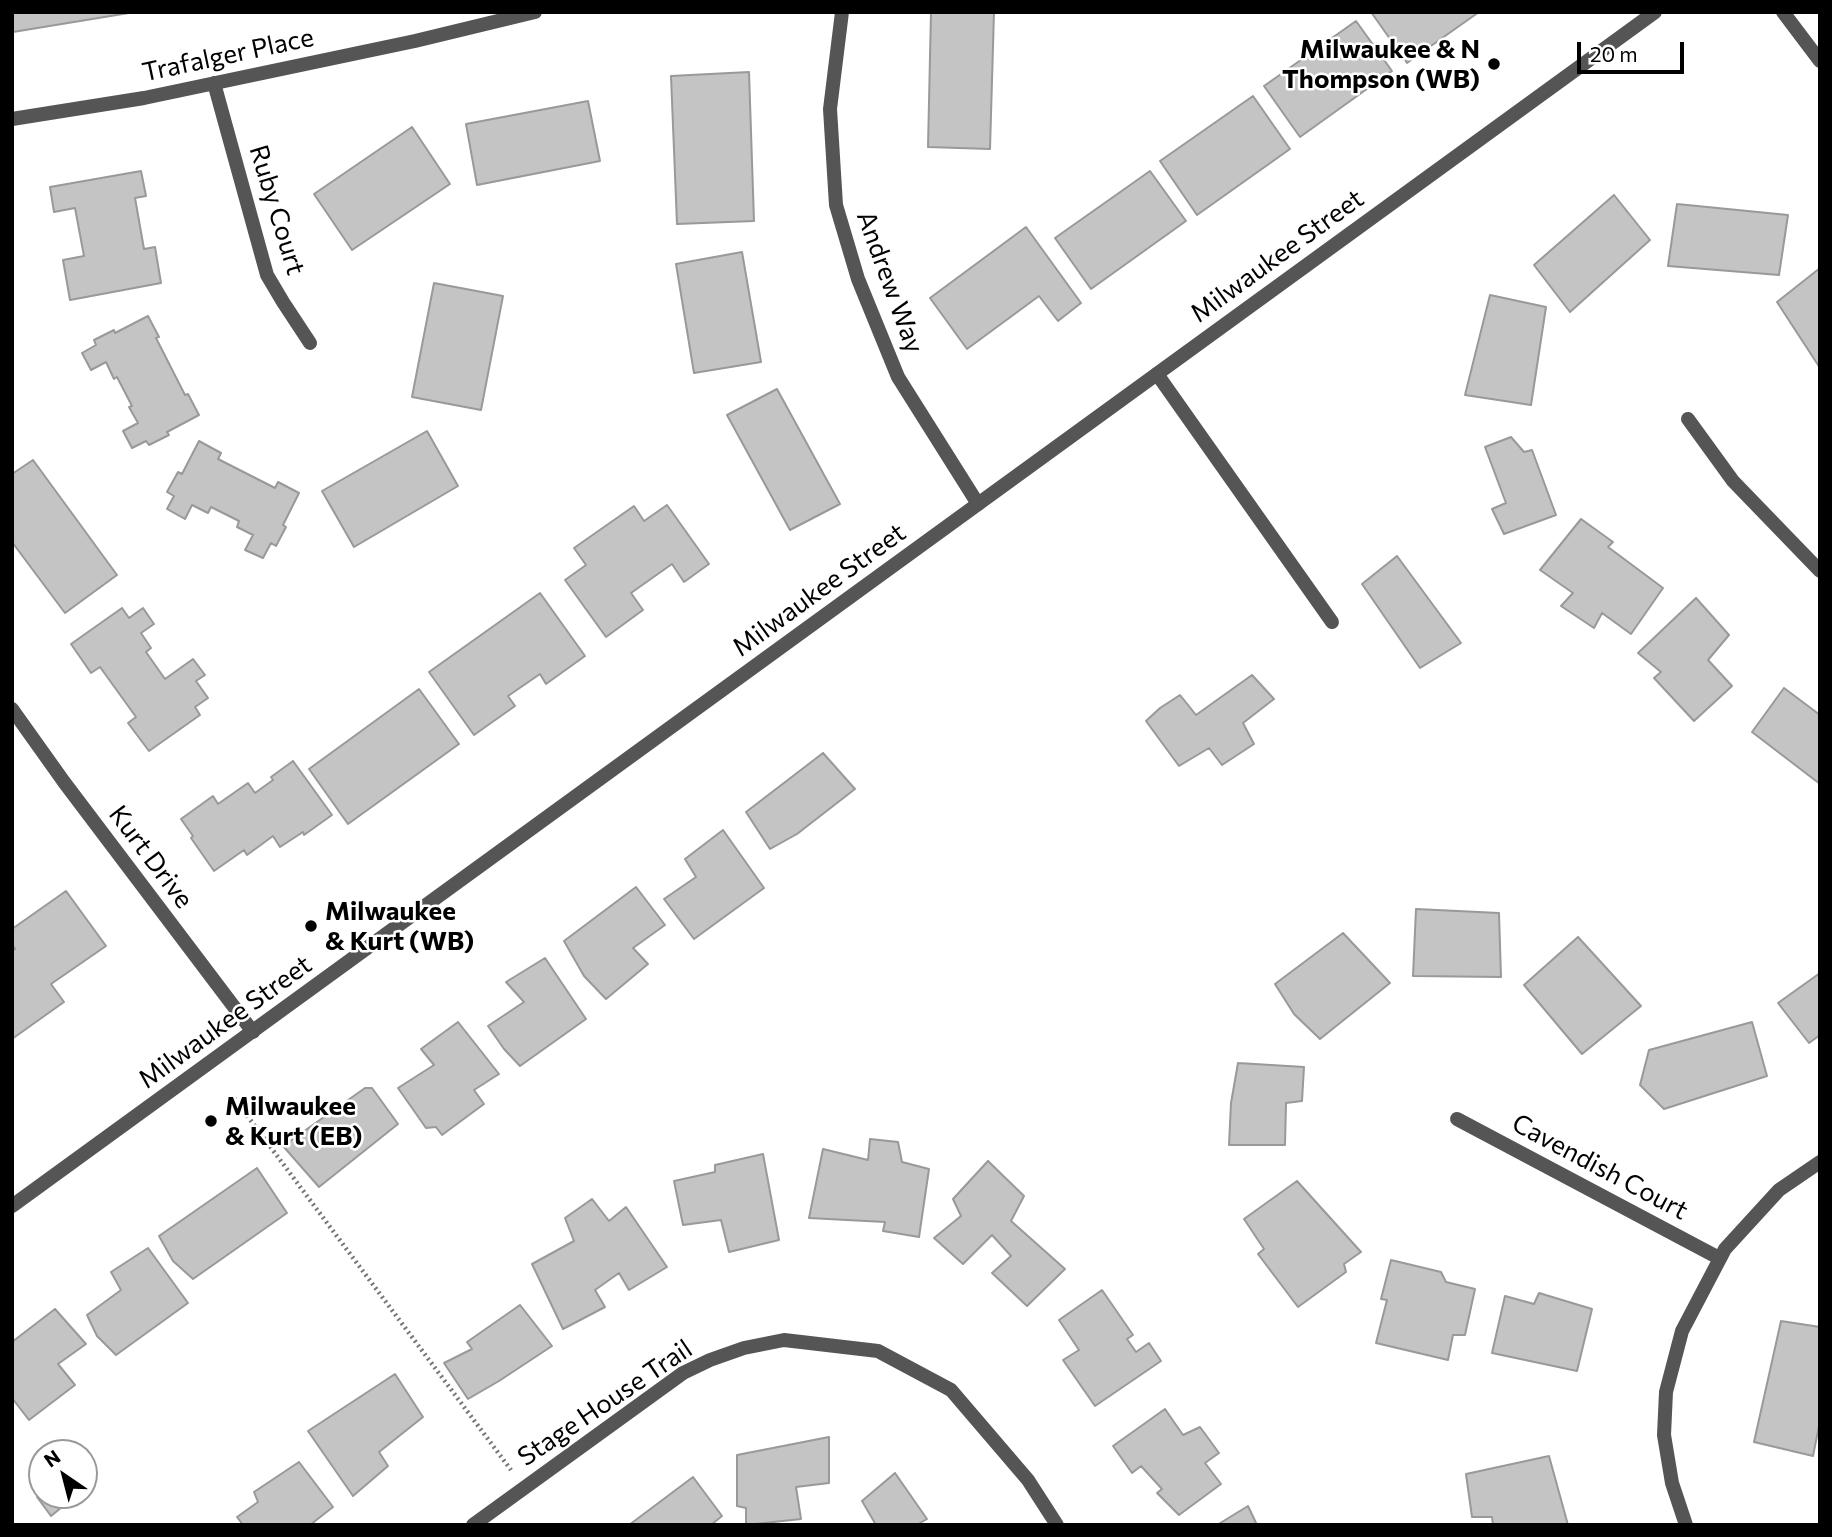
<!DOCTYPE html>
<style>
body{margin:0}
#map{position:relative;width:1832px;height:1537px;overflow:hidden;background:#fff;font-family:Commissioner,sans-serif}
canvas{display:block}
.frame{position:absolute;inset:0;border:14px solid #000;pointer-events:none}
.north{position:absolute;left:28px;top:1439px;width:70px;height:70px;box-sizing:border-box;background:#fff;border:2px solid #999;border-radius:50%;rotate:325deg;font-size:19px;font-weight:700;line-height:28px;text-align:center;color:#000}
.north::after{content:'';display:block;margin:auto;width:24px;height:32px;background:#000;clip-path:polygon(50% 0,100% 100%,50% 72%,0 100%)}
.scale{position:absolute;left:1577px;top:42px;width:107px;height:32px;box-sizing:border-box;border:4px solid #000;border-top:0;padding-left:9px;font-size:21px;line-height:24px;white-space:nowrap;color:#000;-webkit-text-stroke:5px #fff;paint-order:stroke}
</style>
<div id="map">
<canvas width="1832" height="1537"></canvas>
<div class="frame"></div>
<div class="north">N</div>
<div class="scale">20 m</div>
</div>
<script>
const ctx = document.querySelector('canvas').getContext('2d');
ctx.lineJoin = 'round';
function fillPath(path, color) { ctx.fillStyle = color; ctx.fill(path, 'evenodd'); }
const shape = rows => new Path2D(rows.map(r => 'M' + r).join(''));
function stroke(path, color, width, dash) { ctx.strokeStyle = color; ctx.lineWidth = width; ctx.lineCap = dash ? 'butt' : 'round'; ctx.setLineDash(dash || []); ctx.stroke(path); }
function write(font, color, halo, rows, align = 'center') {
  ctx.font = font + ' Commissioner,sans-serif'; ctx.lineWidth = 5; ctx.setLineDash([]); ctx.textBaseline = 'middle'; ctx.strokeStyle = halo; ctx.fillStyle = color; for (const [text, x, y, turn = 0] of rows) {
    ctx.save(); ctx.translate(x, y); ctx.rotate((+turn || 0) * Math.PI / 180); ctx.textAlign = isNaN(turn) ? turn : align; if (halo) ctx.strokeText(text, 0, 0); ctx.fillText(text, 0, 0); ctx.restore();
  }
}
const building = shape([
 [12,12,135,12,13,32,12,12],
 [931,12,994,12,990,149,928,147,931,12],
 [1371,12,1479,12,1407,63,1371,12],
 [1356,21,1392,71,1300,137,1264,86,1356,21],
 [749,72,754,221,677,224,671,76,749,72],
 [1253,96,1290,149,1197,215,1160,161,1253,96],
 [588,101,600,161,477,185,466,124,588,101],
 [412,127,450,184,352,250,314,194,412,127],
 [141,171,146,196,135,198,144,249,155,247,161,283,70,300,63,260,84,256,75,208,54,212,50,187,141,171],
 [1150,171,1186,221,1091,289,1055,238,1150,171],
 [1614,195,1650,240,1570,312,1534,265,1614,195],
 [1677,204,1788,215,1779,275,1668,266,1677,204],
 [1026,227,1081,303,1058,321,1039,296,967,349,930,298,1026,227],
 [742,252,761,362,694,373,676,264,742,252],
 [1820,268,1820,368,1777,302,1820,268],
 [434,283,503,296,481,410,412,397,434,283],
 [1490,295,1546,307,1531,405,1465,395,1490,295],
 [148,316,159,337,156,338,185,395,188,394,199,415,167,432,169,435,149,445,146,441,132,448,123,431,138,423,129,407,132,406,117,377,114,379,106,362,91,370,82,353,96,345,94,340,114,330,115,333,148,316],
 [777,389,840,504,790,530,727,415,777,389],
 [427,431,458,486,354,547,322,491,427,431],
 [1511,437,1524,452,1532,450,1556,515,1504,534,1492,509,1506,503,1485,447,1511,437],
 [199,441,221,453,218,459,275,488,278,482,299,493,283,525,286,527,276,546,271,543,263,558,245,550,253,535,237,527,239,521,211,507,208,513,192,505,185,519,167,509,174,496,167,492,178,472,182,474,199,441],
 [33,460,117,575,65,613,12,542,12,474,33,460],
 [667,505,709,564,684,582,672,564,631,593,643,610,606,637,565,580,586,565,574,548,634,506,644,521,667,505],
 [1581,519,1613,542,1608,547,1663,588,1631,634,1602,613,1594,628,1561,606,1573,593,1540,570,1581,519],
 [1397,556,1461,643,1420,668,1362,584,1397,556],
 [540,593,585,656,546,684,540,674,508,696,515,706,474,735,429,672,540,593],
 [1696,598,1729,635,1708,660,1732,686,1694,721,1654,678,1661,672,1638,653,1696,598],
 [122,608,129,618,143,608,154,624,141,633,151,648,146,652,165,679,193,659,205,675,196,681,208,698,195,707,200,715,149,751,128,723,136,717,100,667,91,673,71,644,122,608],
 [1252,675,1274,699,1243,723,1254,744,1222,765,1209,748,1179,766,1146,721,1160,708,1180,695,1196,715,1252,675],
 [1784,688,1820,715,1820,784,1752,732,1784,688],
 [419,689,459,744,348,824,309,769,419,689],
 [823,753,855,789,797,834,770,849,746,812,823,753],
 [293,761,332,815,304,835,303,832,280,847,273,836,247,855,244,850,214,871,191,838,193,836,181,819,213,796,218,804,248,783,255,793,273,780,271,777,293,761],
 [723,830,764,888,694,939,664,899,696,877,685,859,723,830],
 [636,887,665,925,633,948,648,964,606,999,584,976,564,941,636,887],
 [66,891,106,946,51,984,64,1002,12,1039,12,951,15,949,12,944,12,929,66,891],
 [1416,909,1499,913,1501,977,1413,976,1416,909],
 [1343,933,1390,983,1320,1039,1294,1014,1275,984,1343,933],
 [1578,937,1641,1006,1582,1054,1524,985,1578,937],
 [545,958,586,1019,520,1066,504,1049,488,1026,524,1002,506,982,545,958],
 [1820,973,1820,1035,1809,1043,1778,1003,1820,973],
 [458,1022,499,1074,474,1090,484,1104,442,1135,436,1127,426,1128,398,1088,434,1065,421,1049,458,1022],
 [1752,1022,1767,1076,1664,1109,1640,1085,1649,1050,1752,1022],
 [1238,1063,1304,1067,1302,1101,1286,1103,1285,1145,1229,1145,1231,1103,1238,1063],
 [365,1088,372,1088,398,1124,319,1187,283,1146,365,1088],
 [870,1139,898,1142,902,1162,929,1169,919,1237,883,1231,885,1222,809,1218,823,1149,868,1160,870,1139],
 [763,1154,779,1240,729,1252,721,1220,683,1225,674,1181,715,1172,715,1165,763,1154],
 [988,1161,1024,1196,1011,1221,1065,1269,1027,1306,992,1273,1011,1256,992,1235,963,1264,934,1238,961,1216,953,1199,988,1161],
 [257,1168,287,1213,193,1279,173,1261,159,1236,257,1168],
 [1297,1181,1361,1252,1344,1264,1346,1272,1298,1307,1258,1254,1264,1249,1244,1219,1297,1181],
 [592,1199,609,1221,626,1207,667,1267,629,1290,619,1273,595,1290,605,1307,563,1329,532,1264,574,1241,565,1218,592,1199],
 [148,1248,188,1303,116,1355,97,1336,87,1315,121,1290,111,1272,148,1248],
 [1391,1260,1441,1272,1446,1282,1475,1289,1465,1335,1453,1335,1448,1360,1376,1343,1387,1300,1381,1299,1391,1260],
 [1102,1290,1133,1335,1127,1339,1136,1352,1149,1343,1161,1361,1095,1406,1063,1360,1079,1350,1059,1320,1102,1290],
 [1539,1293,1592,1309,1577,1371,1492,1353,1505,1296,1534,1304,1539,1293],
 [520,1305,552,1346,499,1381,468,1399,444,1363,472,1349,467,1342,520,1305],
 [55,1309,86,1344,58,1364,75,1385,29,1420,12,1398,12,1342,55,1309],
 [1781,1321,1820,1327,1820,1421,1813,1456,1754,1442,1781,1321],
 [395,1374,423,1417,379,1452,388,1466,353,1496,308,1431,395,1374],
 [1165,1409,1183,1435,1200,1427,1219,1453,1205,1463,1221,1484,1179,1515,1157,1493,1162,1489,1141,1466,1132,1473,1113,1446,1165,1409],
 [829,1437,829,1483,796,1487,801,1519,746,1525,746,1508,737,1506,737,1455,829,1437],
 [1549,1456,1568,1525,1493,1525,1492,1517,1472,1517,1466,1474,1549,1456],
 [299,1462,333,1507,310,1525,243,1525,237,1517,258,1502,254,1492,299,1462],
 [895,1473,927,1519,920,1523,921,1525,876,1525,862,1501,895,1473],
 [693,1477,722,1516,711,1525,629,1525,693,1477],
 [42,1494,63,1495,67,1503,51,1516,37,1497,42,1494],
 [1248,1506,1257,1525,1217,1525,1248,1506]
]);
fillPath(building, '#c4c4c4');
stroke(building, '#999', 2);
stroke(shape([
 [234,1098,511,1470]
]), '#777', 4.5, [2, 3.5]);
stroke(shape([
 [1157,374,1332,622]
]), '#555', 14);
stroke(shape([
 [842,12,830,109,836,205,858,279,898,377,978,504],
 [1783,12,1820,61],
 [214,83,267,275,283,302,310,343],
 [12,119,144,98,415,41,535,12],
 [1688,419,1733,481,1820,571],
 [12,709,64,782,253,1032],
 [1457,1119,1719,1258],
 [473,1525,683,1373,710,1360,744,1348,784,1340,878,1351,951,1390,1028,1480,1057,1525],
 [1686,1525,1672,1483,1664,1435,1666,1392,1682,1331,1725,1249,1779,1190,1820,1162]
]), '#555', 14);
stroke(shape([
 [12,1206,1655,12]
]), '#555', 14);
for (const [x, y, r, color] of [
 [1494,64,7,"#000"],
 [311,926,7,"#000"],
 [211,1121,7,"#000"]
]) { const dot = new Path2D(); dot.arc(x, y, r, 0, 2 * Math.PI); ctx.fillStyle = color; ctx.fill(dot); stroke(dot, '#fff', 2.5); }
write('bold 26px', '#000', '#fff', [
 ["Milwaukee & N",1480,49,"right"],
 ["Thompson (WB)",1480,79,"right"],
 ["Milwaukee",325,911],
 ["& Kurt (WB)",325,941],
 ["Milwaukee",225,1106],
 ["& Kurt (EB)",225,1136]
], 'left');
write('26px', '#000', '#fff', [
 ["Trafalger Place",228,55,-12],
 ["Ruby Court",277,210,73],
 ["Milwaukee Street",1277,256,-36],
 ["Andrew Way",890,282,70],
 ["Milwaukee Street",819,590,-36],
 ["Kurt Drive",151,857,53],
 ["Milwaukee Street",225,1022,-36],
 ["Cavendish Court",1600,1167,28],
 ["Stage House Trail",605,1403,-34]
]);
</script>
